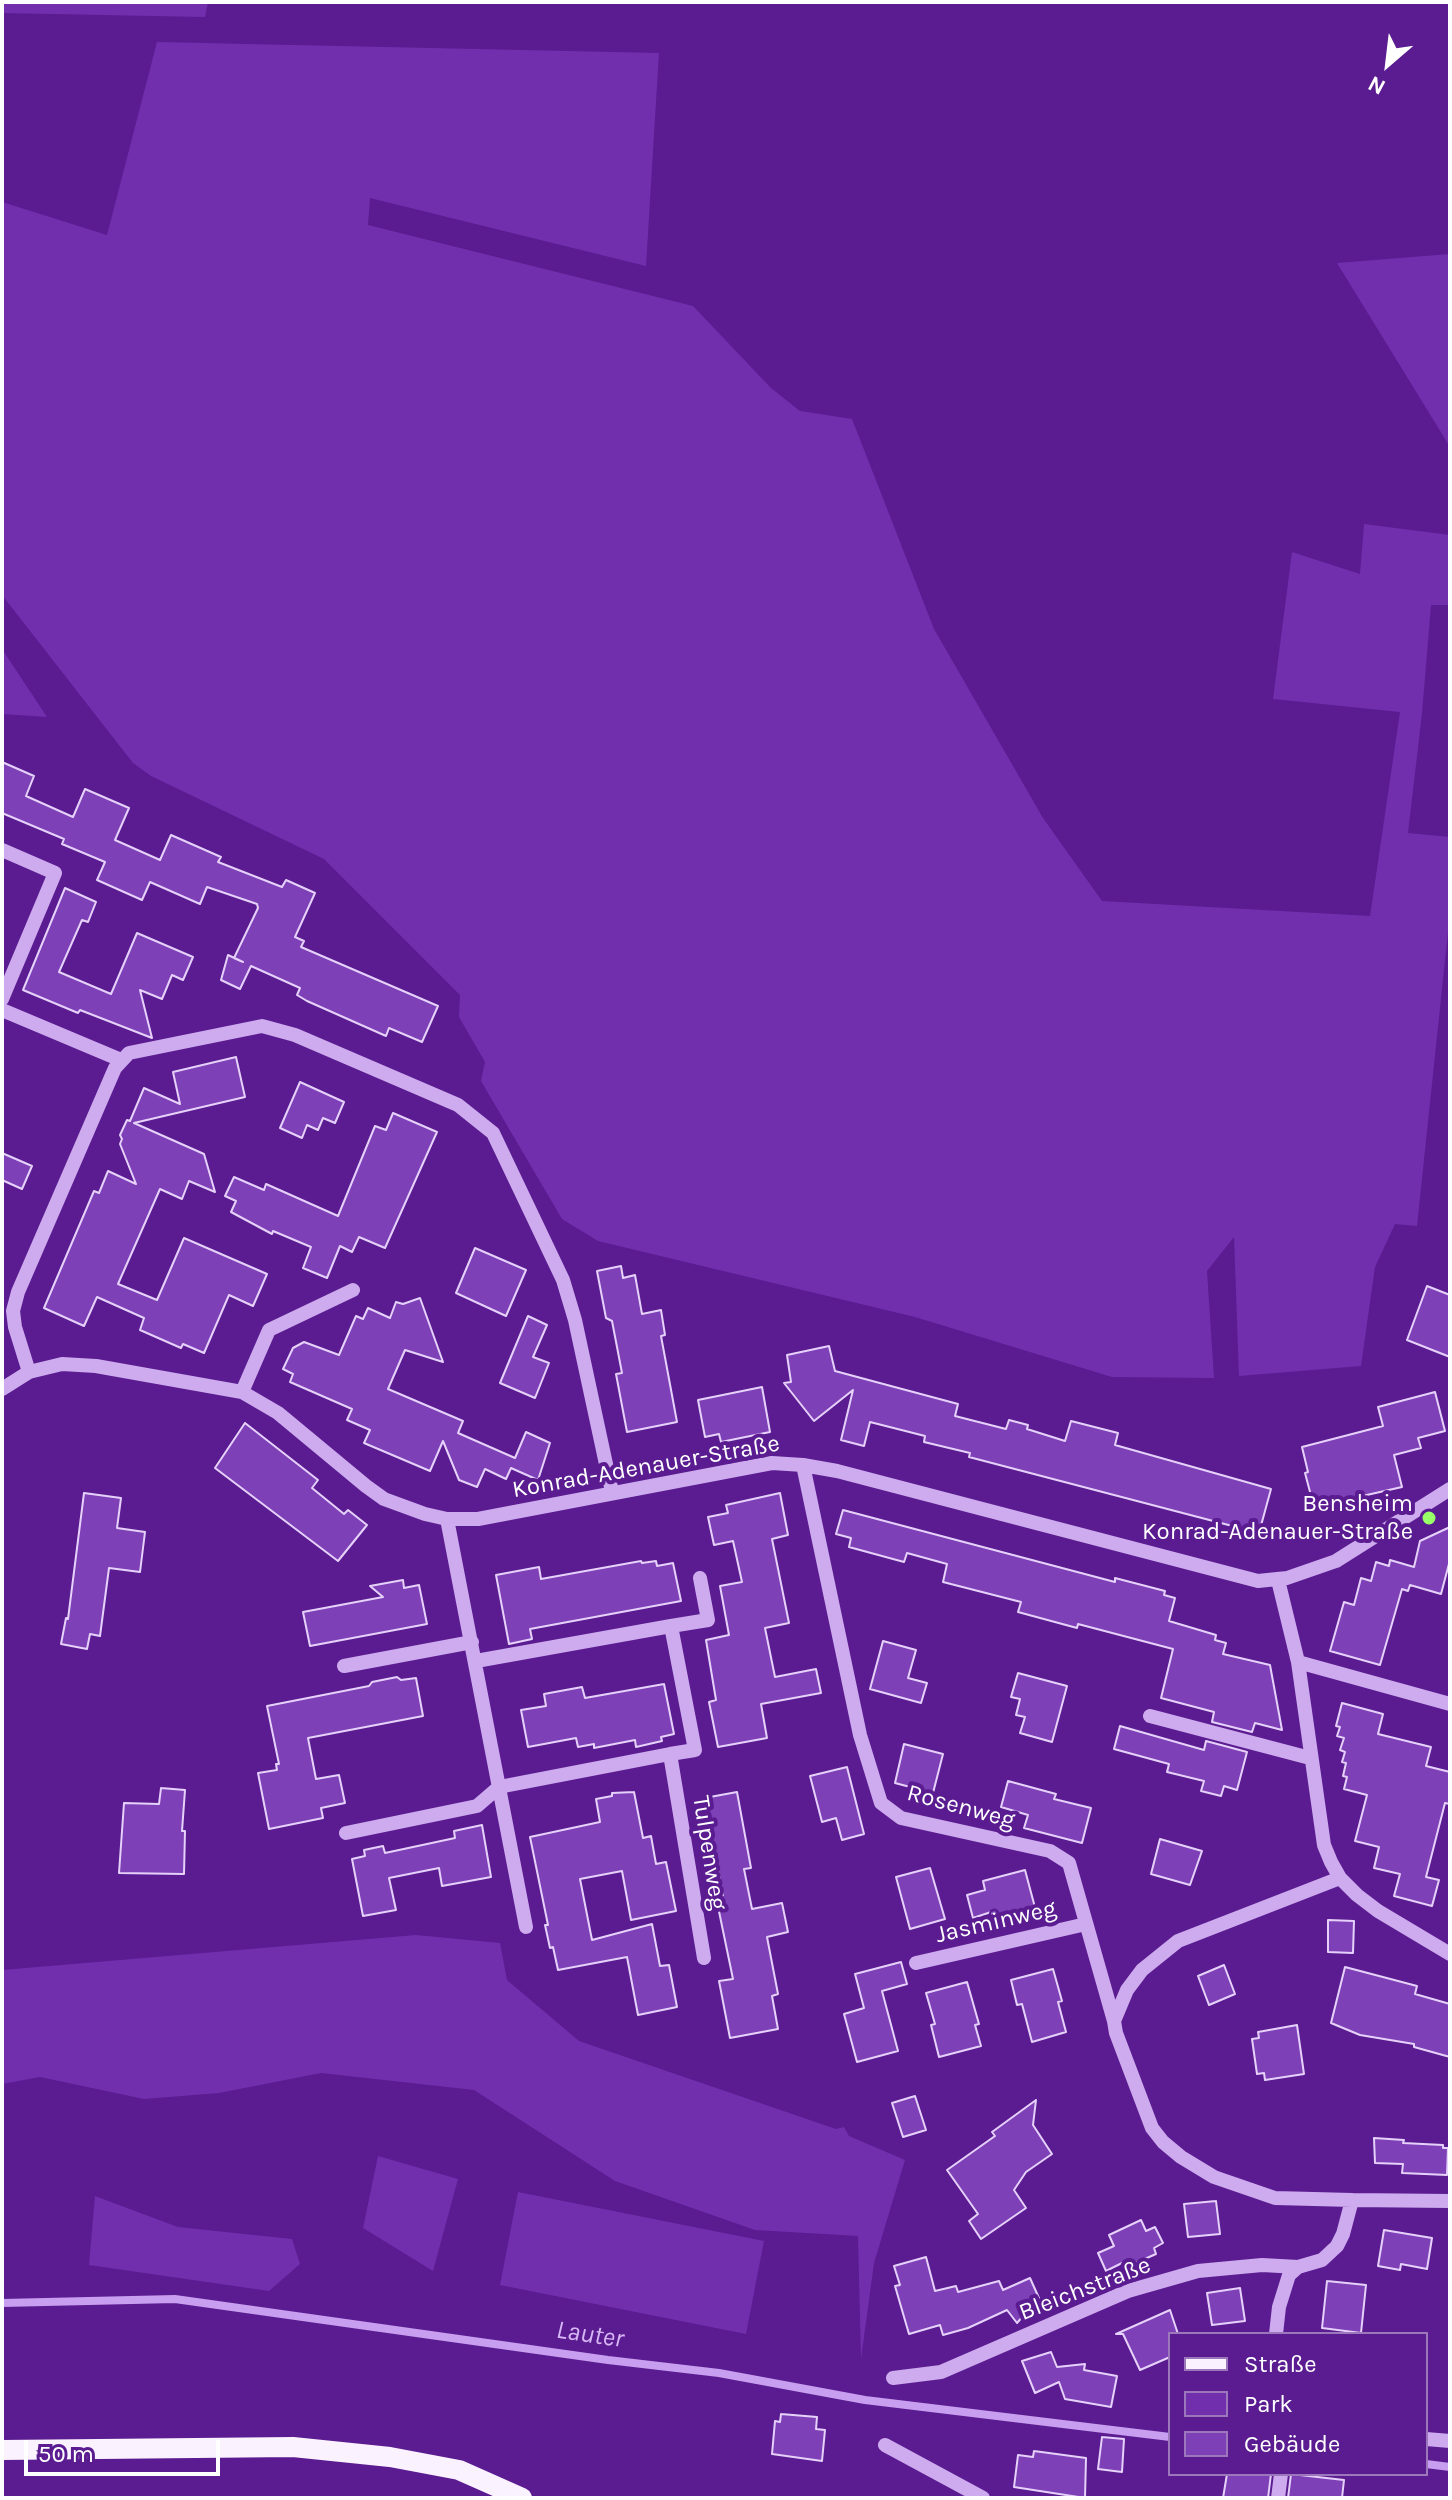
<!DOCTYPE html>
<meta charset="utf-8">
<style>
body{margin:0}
#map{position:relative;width:1452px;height:2500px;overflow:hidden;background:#5a1c90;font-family:Karla,sans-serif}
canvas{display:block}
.frame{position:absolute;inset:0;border:4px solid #fff;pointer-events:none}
.legend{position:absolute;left:1168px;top:2332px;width:260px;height:144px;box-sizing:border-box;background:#5a1c90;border:2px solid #9c77bc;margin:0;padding:10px 14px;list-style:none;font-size:24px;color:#fff}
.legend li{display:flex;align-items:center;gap:16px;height:40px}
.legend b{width:40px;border:2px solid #9c77bc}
.north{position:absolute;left:1348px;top:24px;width:80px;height:80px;-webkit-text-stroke:6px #5a1c90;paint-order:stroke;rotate:208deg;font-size:22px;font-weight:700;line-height:32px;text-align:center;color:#fff}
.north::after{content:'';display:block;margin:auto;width:28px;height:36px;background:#fff;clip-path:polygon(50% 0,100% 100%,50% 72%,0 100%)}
.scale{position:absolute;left:24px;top:2440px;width:196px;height:36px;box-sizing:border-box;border:4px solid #fff;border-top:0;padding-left:10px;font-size:24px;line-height:28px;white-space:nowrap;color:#fff;-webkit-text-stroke:6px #5a1c90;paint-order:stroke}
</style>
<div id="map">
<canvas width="1452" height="2500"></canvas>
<div class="frame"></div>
<ul class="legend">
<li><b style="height:10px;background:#faf2ff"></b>Straße</li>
<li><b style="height:22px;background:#712fae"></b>Park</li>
<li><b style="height:22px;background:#7e40b6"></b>Gebäude</li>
</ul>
<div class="north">N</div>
<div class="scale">50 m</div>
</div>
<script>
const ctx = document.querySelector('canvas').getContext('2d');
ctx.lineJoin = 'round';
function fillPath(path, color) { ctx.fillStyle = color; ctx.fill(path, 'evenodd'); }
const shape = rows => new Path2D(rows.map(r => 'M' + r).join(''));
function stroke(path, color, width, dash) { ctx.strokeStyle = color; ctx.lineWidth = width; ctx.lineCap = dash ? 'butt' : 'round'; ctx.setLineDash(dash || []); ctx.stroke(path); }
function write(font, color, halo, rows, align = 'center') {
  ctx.font = font + ' Karla,sans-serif'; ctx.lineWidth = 8; ctx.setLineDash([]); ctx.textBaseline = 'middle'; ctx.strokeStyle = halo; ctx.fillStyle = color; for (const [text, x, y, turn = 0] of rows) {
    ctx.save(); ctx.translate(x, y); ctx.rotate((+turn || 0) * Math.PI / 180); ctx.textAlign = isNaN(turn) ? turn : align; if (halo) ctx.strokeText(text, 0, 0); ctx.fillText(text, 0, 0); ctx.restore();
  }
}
fillPath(shape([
 [2,2,208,2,205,17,2,13],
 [157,42,659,53,646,266,370,198,368,225,693,306,771,388,800,411,852,419,934,629,1043,818,1102,901,1370,916,1400,712,1273,699,1292,552,1360,574,1364,524,1450,535,1450,605,1431,605,1422,713,1408,833,1450,837,1450,913,1417,1226,1395,1224,1375,1267,1361,1366,1239,1376,1234,1237,1207,1271,1214,1378,1112,1377,915,1317,598,1241,562,1219,481,1081,485,1062,459,1017,460,995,324,859,151,776,133,763,2,595,2,202,107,235],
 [1450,254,1450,447,1337,263],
 [2,649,47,717,2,714],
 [416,1935,500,1943,507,1980,579,2041,836,2129,844,2127,849,2136,905,2160,874,2263,861,2359,858,2236,755,2230,615,2181,474,2090,321,2073,219,2093,144,2099,40,2077,2,2084,2,1970],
 [378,2156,458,2179,433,2271,363,2228],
 [518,2192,764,2241,746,2334,500,2285],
 [95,2196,178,2227,292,2239,300,2264,269,2291,89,2265]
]), '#712fae');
stroke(shape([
 [2,2303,175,2299,608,2360,719,2373,865,2400,1170,2437],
 [1426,2464,1450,2467]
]), '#c89ef0', 8);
const building = shape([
 [2,762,34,776,26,796,73,817,85,789,129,808,115,840,160,860,171,835,221,857,218,862,282,887,286,880,315,893,295,937,304,941,301,947,438,1006,422,1042,389,1028,386,1036,307,1001,297,995,300,988,251,966,240,989,221,980,228,955,243,962,234,958,258,908,257,904,207,887,200,904,150,882,142,900,97,880,105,862,62,844,64,839,2,813,2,762],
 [65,888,96,902,88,922,82,920,59,972,111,994,137,933,193,957,183,980,172,975,162,999,140,990,152,1038,80,1010,78,1013,23,990,65,888],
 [236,1057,245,1097,134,1123,204,1154,215,1192,189,1181,182,1199,160,1189,118,1284,157,1300,184,1238,267,1274,253,1306,229,1295,204,1353,183,1344,181,1348,140,1330,144,1318,97,1297,84,1326,44,1308,94,1191,99,1193,108,1171,136,1184,120,1144,122,1139,120,1135,127,1120,130,1121,144,1088,180,1104,173,1072,236,1057],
 [300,1082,344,1102,335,1123,323,1118,318,1130,307,1125,302,1138,280,1128,300,1082],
 [393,1113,437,1132,385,1248,359,1237,352,1252,340,1246,327,1278,303,1268,311,1247,273,1231,272,1234,231,1212,236,1201,225,1196,234,1177,264,1190,266,1184,338,1216,375,1126,386,1130,393,1113],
 [2,1153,32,1166,22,1189,2,1180,2,1153],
 [475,1248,526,1270,506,1316,456,1293,475,1248],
 [621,1266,623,1278,635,1275,642,1314,661,1310,665,1335,661,1336,677,1422,627,1432,616,1374,622,1373,612,1321,606,1318,597,1271,621,1266],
 [1427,1286,1450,1295,1450,1357,1407,1340,1427,1286],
 [420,1298,443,1362,405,1350,388,1389,463,1421,458,1433,515,1458,526,1432,550,1443,538,1480,511,1468,506,1479,485,1469,477,1487,459,1480,443,1441,430,1471,364,1443,370,1430,347,1420,352,1409,290,1382,293,1374,283,1369,293,1348,304,1342,339,1355,356,1316,363,1319,368,1308,390,1318,396,1302,403,1304,420,1298],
 [528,1316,547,1325,533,1357,549,1363,535,1398,500,1383,528,1316],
 [829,1346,835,1371,958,1404,955,1416,1006,1429,1009,1420,1028,1425,1027,1429,1065,1441,1071,1421,1118,1433,1115,1445,1271,1489,1259,1533,969,1457,970,1453,924,1442,925,1436,870,1422,864,1446,841,1440,853,1390,814,1421,784,1383,791,1382,787,1355,829,1346],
 [762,1387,770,1432,721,1442,719,1434,705,1437,698,1400,762,1387],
 [1435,1392,1445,1431,1418,1438,1421,1448,1394,1455,1402,1487,1314,1507,1305,1473,1308,1472,1302,1447,1383,1426,1378,1407,1435,1392],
 [245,1423,318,1480,312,1488,344,1514,348,1510,367,1525,338,1561,215,1468,245,1423],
 [84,1493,121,1498,117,1528,145,1532,140,1572,109,1568,100,1636,90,1634,87,1649,61,1644,66,1618,68,1619,84,1493],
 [780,1493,788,1535,772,1539,789,1623,765,1628,775,1677,816,1669,821,1693,761,1704,767,1738,718,1747,709,1702,716,1700,706,1640,729,1635,720,1586,742,1582,733,1541,714,1545,708,1517,728,1513,726,1505,780,1493],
 [843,1510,1115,1582,1115,1578,1165,1591,1164,1595,1175,1598,1169,1621,1216,1635,1215,1640,1226,1643,1223,1654,1270,1665,1282,1730,1255,1723,1252,1732,1212,1722,1214,1712,1161,1698,1173,1649,1078,1624,1077,1628,1018,1612,1021,1602,943,1582,947,1564,907,1553,904,1562,849,1547,851,1538,836,1534,843,1510],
 [1450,1527,1450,1560,1441,1594,1410,1585,1408,1591,1402,1589,1380,1665,1330,1651,1344,1602,1354,1605,1361,1578,1371,1581,1376,1562,1389,1566,1390,1560,1414,1567,1420,1541,1450,1527],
 [641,1561,642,1563,656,1561,657,1566,673,1563,681,1601,530,1629,532,1639,509,1644,496,1575,539,1567,541,1579,641,1561],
 [403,1580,404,1588,419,1585,427,1624,310,1646,303,1612,383,1597,370,1586,403,1580],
 [883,1641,916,1650,908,1678,927,1683,921,1703,870,1689,883,1641],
 [1018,1673,1067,1686,1052,1742,1020,1733,1025,1717,1016,1715,1020,1699,1011,1697,1018,1673],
 [397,1677,401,1680,416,1678,423,1716,308,1738,316,1779,339,1775,345,1803,321,1808,323,1818,269,1829,258,1773,277,1770,276,1764,279,1764,267,1706,369,1686,372,1682,397,1677],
 [664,1684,674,1734,661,1737,662,1741,636,1747,635,1740,594,1748,594,1744,578,1747,576,1738,528,1747,521,1710,546,1706,544,1694,582,1687,585,1698,664,1684],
 [1342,1703,1383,1714,1378,1734,1431,1747,1426,1766,1450,1772,1450,1804,1445,1803,1426,1877,1439,1880,1432,1906,1394,1896,1400,1874,1374,1868,1379,1847,1355,1841,1367,1795,1344,1789,1347,1777,1343,1776,1346,1763,1342,1762,1345,1752,1340,1750,1344,1738,1337,1736,1340,1727,1336,1726,1342,1703],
 [1120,1726,1204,1750,1206,1741,1247,1752,1237,1790,1224,1786,1221,1796,1201,1791,1204,1781,1167,1772,1169,1764,1114,1749,1120,1726],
 [904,1744,943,1754,933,1793,895,1783,904,1744],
 [847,1767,864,1834,842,1840,836,1818,822,1822,810,1776,847,1767],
 [1008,1781,1056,1794,1054,1799,1091,1808,1082,1843,1024,1828,1028,1815,1001,1807,1008,1781],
 [161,1788,185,1790,182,1831,185,1831,184,1874,119,1873,124,1803,159,1804,161,1788],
 [634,1792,643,1838,651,1836,656,1864,666,1862,676,1911,631,1920,622,1871,580,1879,592,1940,652,1924,660,1966,669,1965,677,2007,638,2015,627,1957,558,1970,553,1947,550,1948,545,1925,548,1925,530,1837,600,1822,596,1799,612,1796,612,1793,634,1792],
 [737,1792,751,1868,744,1869,752,1909,782,1903,788,1932,767,1937,778,1994,772,1996,778,2029,730,2038,719,1981,733,1979,716,1897,723,1895,715,1853,709,1853,699,1799,737,1792],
 [482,1825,491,1877,442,1886,439,1868,389,1878,396,1910,363,1916,352,1859,365,1856,364,1850,383,1846,385,1853,455,1838,454,1831,482,1825],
 [1160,1839,1202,1851,1190,1885,1151,1874,1160,1839],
 [930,1868,945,1919,910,1929,896,1877,930,1868],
 [1025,1870,1037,1915,995,1926,991,1912,973,1918,967,1895,985,1890,983,1881,1025,1870],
 [1328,1920,1354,1921,1353,1953,1328,1952,1328,1920],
 [901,1962,907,1984,882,1991,898,2051,857,2062,844,2014,864,2008,855,1974,901,1962],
 [1224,1965,1235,1994,1209,2005,1198,1976,1224,1965],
 [1345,1967,1417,1986,1415,1994,1450,2004,1450,2057,1414,2047,1414,2044,1360,2035,1331,2023,1345,1967],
 [1053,1969,1062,2001,1058,2002,1066,2032,1032,2042,1022,2004,1017,2005,1011,1980,1053,1969],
 [967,1982,979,2024,975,2025,981,2046,939,2057,931,2025,935,2024,926,1993,967,1982],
 [1297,2025,1304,2074,1265,2080,1264,2073,1257,2074,1252,2039,1259,2038,1258,2032,1297,2025],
 [915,2096,926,2130,903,2137,892,2103,915,2096],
 [1036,2100,1033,2125,1052,2154,1026,2172,1014,2190,1026,2208,981,2239,969,2221,978,2214,947,2170,995,2136,992,2132,1036,2100],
 [1374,2138,1404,2140,1403,2143,1443,2145,1443,2148,1448,2148,1447,2175,1402,2173,1403,2164,1375,2163,1374,2138],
 [1216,2201,1220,2234,1188,2237,1184,2204,1216,2201],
 [1141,2220,1146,2231,1155,2227,1163,2243,1154,2248,1156,2254,1124,2268,1122,2263,1106,2271,1098,2253,1114,2246,1109,2235,1141,2220],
 [1384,2230,1432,2238,1427,2269,1401,2264,1400,2270,1378,2266,1384,2230],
 [926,2257,935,2291,956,2286,958,2292,999,2281,1003,2290,1030,2278,1043,2307,1024,2315,1017,2323,1007,2310,968,2328,943,2335,940,2325,909,2334,895,2286,900,2285,894,2266,926,2257],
 [1327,2281,1366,2285,1361,2333,1322,2328,1327,2281],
 [1240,2288,1245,2321,1212,2325,1207,2293,1240,2288],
 [1170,2310,1178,2334,1170,2334,1170,2357,1140,2370,1123,2334,1116,2334,1170,2310],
 [1051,2352,1057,2367,1085,2364,1084,2370,1117,2376,1111,2407,1065,2399,1059,2382,1035,2393,1022,2361,1051,2352],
 [781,2414,817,2417,816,2429,825,2430,822,2461,772,2454,775,2421,780,2422,781,2414],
 [1102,2437,1124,2439,1122,2472,1098,2469,1102,2437],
 [1034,2451,1086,2458,1085,2498,1014,2487,1018,2455,1033,2457,1034,2451],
 [1227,2474,1271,2474,1268,2498,1223,2498,1227,2474],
 [1291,2474,1344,2480,1342,2498,1288,2498,1291,2474]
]);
fillPath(building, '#7e40b6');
stroke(building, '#e6d1fa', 2);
stroke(shape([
 [2,850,55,873,2,999],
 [2,1010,121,1060],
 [29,1372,15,1327,13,1311,18,1292,115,1068,129,1053,262,1026,295,1035,458,1105,493,1133,563,1280,575,1320,612,1492],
 [2,1389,29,1372,62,1364,96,1366,242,1392,278,1413,366,1486,384,1499,425,1514,447,1519,478,1519,772,1463,803,1465,837,1471,1258,1581,1287,1578,1336,1561,1450,1489],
 [242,1392,269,1330,353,1290],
 [803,1465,860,1735,881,1803,901,1818,1050,1851,1069,1863,1114,2021],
 [447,1519,526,1927],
 [700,1578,708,1620,671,1626,695,1750,670,1754,704,1958],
 [1278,1580,1298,1662,1324,1845,1331,1862,1340,1878,1357,1895,1378,1911,1450,1954],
 [476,1661,671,1626],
 [1298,1662,1450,1704],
 [344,1666,472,1642],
 [1150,1716,1310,1758],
 [499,1787,670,1754],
 [346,1833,477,1806,499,1787],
 [916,1963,1086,1924],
 [1352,2200,1450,2201],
 [1276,2334,1279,2307,1289,2275,1298,2267,1322,2260,1337,2246,1343,2234,1352,2200,1275,2198,1214,2177,1181,2157,1163,2142,1152,2128,1116,2033,1114,2021,1127,1990,1142,1970,1178,1941,1340,1878],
 [893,2378,941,2372,1128,2291,1198,2271,1262,2265,1298,2267],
 [1426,2439,1450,2441],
 [885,2445,983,2498],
 [1278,2498,1281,2474]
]), '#ceabee', 14);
stroke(shape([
 [2,2450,293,2447,390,2457,459,2470,522,2498]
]), '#faf2ff', 20);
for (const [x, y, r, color] of [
 [1429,1518,8,"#98ff68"]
]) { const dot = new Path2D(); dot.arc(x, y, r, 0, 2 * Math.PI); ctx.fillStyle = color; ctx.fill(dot); stroke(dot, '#5a1c90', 3); }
write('24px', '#fff', '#5a1c90', [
 ["Konrad-Adenauer-Straße",646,1467,-10],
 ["Rosenweg",961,1807,15],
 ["Tulpenweg",709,1853,81],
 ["Jasminweg",996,1922,-13],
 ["Bleichstraße",1085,2289,-21]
]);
write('24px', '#fff', '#5a1c90', [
 ["Bensheim",1413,1504],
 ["Konrad-Adenauer-Straße",1413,1532]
], 'right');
write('italic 26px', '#d7b7f5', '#5a1c90', [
 ["Lauter",590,2335,8]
]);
</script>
